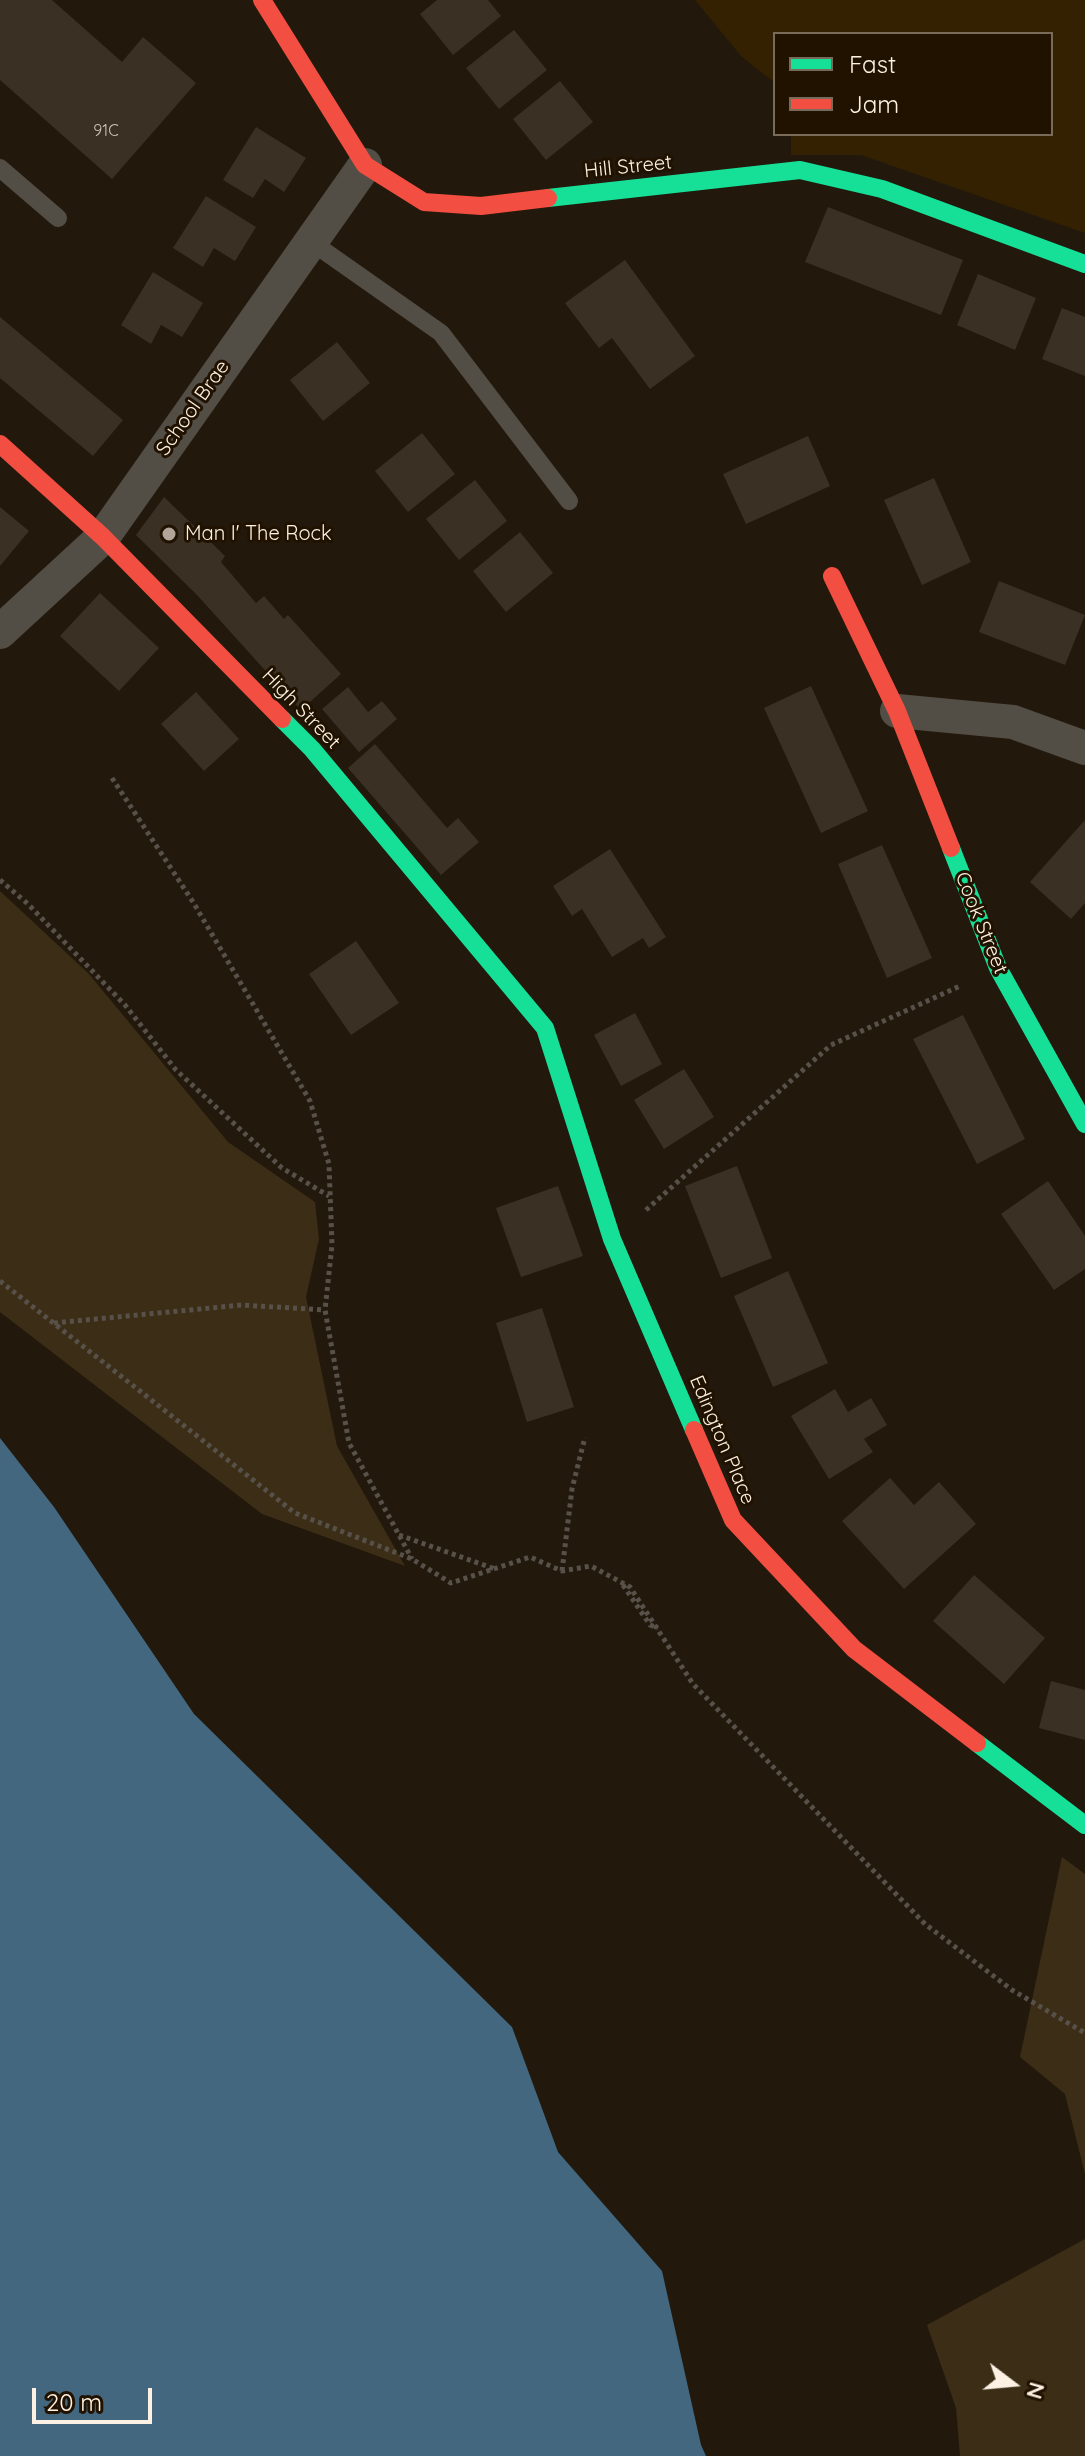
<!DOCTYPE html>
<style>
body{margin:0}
#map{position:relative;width:1085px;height:2456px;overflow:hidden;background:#22190c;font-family:Quicksand,sans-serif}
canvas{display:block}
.legend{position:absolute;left:773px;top:32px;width:280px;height:104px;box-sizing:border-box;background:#211200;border:2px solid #796b5a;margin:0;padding:10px 14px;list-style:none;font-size:24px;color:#fcf1e2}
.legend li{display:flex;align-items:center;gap:16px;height:40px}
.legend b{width:40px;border:2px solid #796b5a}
.north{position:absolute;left:973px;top:2344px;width:80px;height:80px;-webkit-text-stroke:6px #211200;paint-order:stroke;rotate:106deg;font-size:22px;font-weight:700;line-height:32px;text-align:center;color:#fcf1e2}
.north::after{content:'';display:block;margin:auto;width:28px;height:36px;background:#fcf1e2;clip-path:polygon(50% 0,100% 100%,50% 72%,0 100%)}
.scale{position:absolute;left:32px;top:2388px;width:120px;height:36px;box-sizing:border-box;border:4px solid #fcf1e2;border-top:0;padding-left:10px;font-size:24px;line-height:28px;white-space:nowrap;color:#fcf1e2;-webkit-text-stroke:6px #211200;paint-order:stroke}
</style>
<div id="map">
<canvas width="1085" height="2456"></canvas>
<ul class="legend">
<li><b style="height:10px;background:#16e098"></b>Fast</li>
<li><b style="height:10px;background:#f24e42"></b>Jam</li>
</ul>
<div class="north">N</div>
<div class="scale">20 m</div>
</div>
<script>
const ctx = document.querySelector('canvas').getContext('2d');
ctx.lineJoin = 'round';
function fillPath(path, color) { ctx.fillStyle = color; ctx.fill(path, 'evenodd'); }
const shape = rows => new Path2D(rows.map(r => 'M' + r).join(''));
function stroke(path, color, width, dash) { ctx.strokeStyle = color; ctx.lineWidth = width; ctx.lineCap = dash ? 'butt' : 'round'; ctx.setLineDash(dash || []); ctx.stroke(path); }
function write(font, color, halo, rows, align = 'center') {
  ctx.font = font + ' Quicksand,sans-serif'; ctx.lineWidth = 6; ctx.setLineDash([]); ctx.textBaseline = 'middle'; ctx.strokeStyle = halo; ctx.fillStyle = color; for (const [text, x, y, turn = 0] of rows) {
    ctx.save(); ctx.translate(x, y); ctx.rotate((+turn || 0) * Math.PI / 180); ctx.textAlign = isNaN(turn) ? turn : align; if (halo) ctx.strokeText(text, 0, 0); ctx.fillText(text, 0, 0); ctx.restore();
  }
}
fillPath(shape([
 [695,0,1085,0,1085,233,861,155,791,155,791,134,1051,134,1051,34,775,34,775,83,741,56]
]), '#332102');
fillPath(shape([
 [0,891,89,974,228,1142,315,1202,319,1239,306,1297,337,1446,405,1566,262,1514,0,1312],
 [1062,1857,1085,1874,1085,2174,1065,2094,1020,2057],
 [1085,2239,1085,2456,960,2456,956,2408,927,2325]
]), '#3c2d16');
fillPath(shape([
 [0,1438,54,1507,194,1714,512,2027,558,2152,662,2271,701,2445,706,2456,0,2456]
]), '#42677f');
fillPath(shape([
 [0,0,52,0,122,62,143,37,196,83,112,179,0,80],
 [437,0,488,0,501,16,453,55,420,14],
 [514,30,547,70,499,109,466,68],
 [560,81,593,122,546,160,513,119],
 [256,127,306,158,284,192,265,179,253,198,223,180],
 [206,196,256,227,235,261,214,248,203,267,173,248],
 [828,207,963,260,941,315,805,262],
 [625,260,695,356,650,389,612,338,599,348,565,303],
 [153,272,203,303,182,337,161,325,151,344,121,325],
 [978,274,1036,298,1015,350,957,325],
 [1062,308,1085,317,1085,376,1042,359],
 [0,317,123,420,93,456,0,378],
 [337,342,370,383,323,421,290,380],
 [422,433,455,474,408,512,375,471],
 [808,436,830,486,746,524,723,474],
 [934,478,971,562,922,585,884,500],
 [475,480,507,521,459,560,426,519],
 [164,497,225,556,221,562,256,603,264,596,284,619,288,615,341,674,301,710,197,595,136,535],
 [0,507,29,531,0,566],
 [520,532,553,573,506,612,473,571],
 [999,581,1085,615,1065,665,979,632],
 [100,593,159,648,119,691,60,636],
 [811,686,868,811,821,833,764,708],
 [348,687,368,712,382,701,397,719,359,752,322,709],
 [196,692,239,739,204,771,161,724],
 [375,744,447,828,458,818,479,842,441,875,348,768],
 [1085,820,1085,903,1071,919,1030,882],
 [882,845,932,958,887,978,838,864],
 [610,849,666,937,649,948,643,938,612,957,582,909,572,916,553,886],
 [356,941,399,1003,351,1035,309,974],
 [635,1013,662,1064,621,1086,594,1035],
 [963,1015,1025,1139,977,1164,913,1039],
 [684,1069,714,1117,664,1149,634,1100],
 [737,1166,772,1258,721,1278,685,1186],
 [1048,1181,1085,1236,1085,1269,1054,1290,1001,1214],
 [558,1186,583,1256,521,1277,496,1208],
 [788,1271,828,1363,773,1387,734,1296],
 [542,1308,574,1407,527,1422,496,1323],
 [835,1389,848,1412,871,1398,887,1425,864,1439,873,1452,829,1479,791,1416],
 [890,1478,914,1505,939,1482,976,1524,904,1589,842,1521],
 [974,1575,1045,1638,1004,1684,933,1621],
 [1051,1681,1085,1690,1085,1740,1039,1728]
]), '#3a3124');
stroke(shape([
 [112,778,193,902,310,1101,329,1164,332,1245,325,1310,349,1443,412,1559],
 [0,880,28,904,125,1005,176,1070,282,1168,329,1196],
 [646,1210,831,1045,960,986],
 [0,1281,295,1513,412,1559,451,1583,530,1557,562,1571,591,1566,630,1587,693,1684,925,1924,1012,1990,1085,2033],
 [54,1323,242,1305,325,1310],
 [399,1535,495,1569],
 [562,1571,572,1489,585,1437],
 [623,1585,650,1625,658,1628]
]), '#57514a', 5, [4, 4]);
stroke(shape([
 [0,168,58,218],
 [310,241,441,333,569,501]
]), '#524d45', 18);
stroke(shape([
 [0,632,103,537,365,165],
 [897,711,1013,722,1085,748]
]), '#524d45', 34);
stroke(shape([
 [548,198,800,170,882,189,1085,264],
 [282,719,312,749,545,1028,612,1239,694,1430],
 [951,848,998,968,1085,1124],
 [977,1743,1085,1825]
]), '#16e098', 18);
stroke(shape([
 [262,0,365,165,424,202,481,206,548,198],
 [0,444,103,537,282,719],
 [832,576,897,711,951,848],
 [694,1430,733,1520,854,1649,977,1743]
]), '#f24e42', 18);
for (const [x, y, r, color] of [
 [169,534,8,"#b0a597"]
]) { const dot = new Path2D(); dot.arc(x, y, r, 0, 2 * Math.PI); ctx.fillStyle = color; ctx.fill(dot); stroke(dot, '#211200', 3); }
write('16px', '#ccc1b2', null, [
 ["91C",106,131]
]);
write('20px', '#fcf1e2', '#211200', [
 ["Hill Street",628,167,-6],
 ["School Brae",193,408,-55],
 ["High Street",301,709,46],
 ["Cook Street",981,923,68],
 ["Edington Place",722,1440,67]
]);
write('20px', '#fcf1e2', '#211200', [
 ["Man I' The Rock",185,534]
], 'left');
</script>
